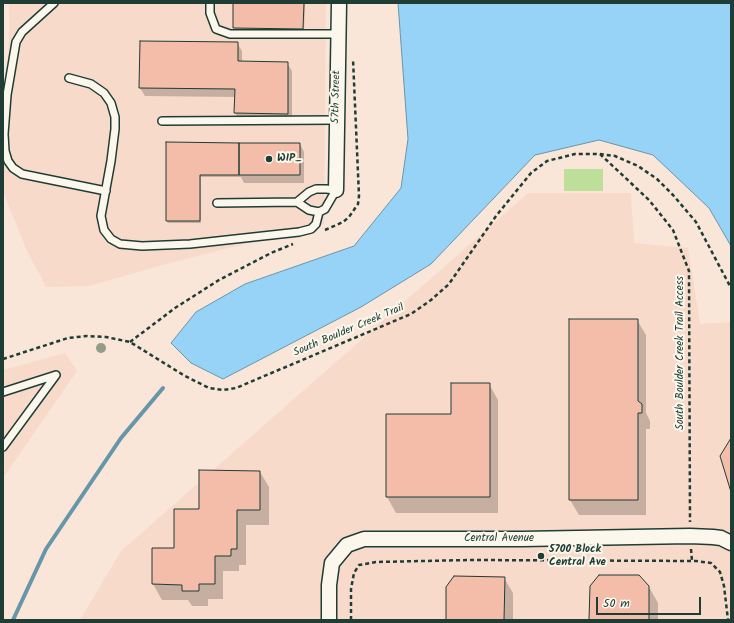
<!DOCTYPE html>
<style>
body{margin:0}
#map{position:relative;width:734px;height:623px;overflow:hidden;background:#f9e6d8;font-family:Kalam,sans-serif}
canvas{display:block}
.frame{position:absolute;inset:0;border:4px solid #1f3d34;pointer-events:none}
.scale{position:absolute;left:596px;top:597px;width:105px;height:18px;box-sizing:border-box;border:2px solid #1f3d34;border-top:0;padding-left:5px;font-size:12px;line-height:14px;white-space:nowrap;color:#1f3d34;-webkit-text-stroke:3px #fbf7ec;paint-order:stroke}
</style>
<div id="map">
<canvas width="734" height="623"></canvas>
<div class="frame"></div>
<div class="scale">50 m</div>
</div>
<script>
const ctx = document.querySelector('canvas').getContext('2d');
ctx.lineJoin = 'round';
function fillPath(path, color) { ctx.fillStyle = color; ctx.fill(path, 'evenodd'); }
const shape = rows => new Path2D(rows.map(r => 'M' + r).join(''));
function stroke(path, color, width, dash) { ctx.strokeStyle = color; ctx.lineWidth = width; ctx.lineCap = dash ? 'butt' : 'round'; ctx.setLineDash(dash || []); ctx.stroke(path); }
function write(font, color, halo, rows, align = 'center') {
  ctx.font = font + ' Kalam,sans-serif'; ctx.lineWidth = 4; ctx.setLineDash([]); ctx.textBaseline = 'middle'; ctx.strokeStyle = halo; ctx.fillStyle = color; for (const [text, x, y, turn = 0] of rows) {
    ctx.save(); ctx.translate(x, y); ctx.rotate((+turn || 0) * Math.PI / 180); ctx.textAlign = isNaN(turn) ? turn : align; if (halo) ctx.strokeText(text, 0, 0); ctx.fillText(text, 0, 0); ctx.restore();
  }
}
fillPath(shape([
 [9,3,326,3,324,224,170,263,89,286,46,287,26,249,3,191,3,129,9,43],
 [528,193,631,193,634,243,688,248,700,324,731,322,731,620,80,620,121,551],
 [65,353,77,371,3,478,3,370]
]), '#f8daca');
fillPath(shape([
 [564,169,603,169,603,191,564,191]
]), '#bddf99');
const water = shape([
 [398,3,731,3,731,246,709,208,653,155,599,140,535,155,431,264,361,307,223,379,191,363,171,343,196,312,245,284,354,246,401,188,408,139,398,3]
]);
fillPath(water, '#97d2f7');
stroke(water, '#6796a9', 1);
fillPath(shape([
 [234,3,305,3,304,31,235,30,234,27],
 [237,43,242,51,242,62,287,63,292,71,292,121,240,121,235,113,236,97,145,96,140,88],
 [167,143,300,144,304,152,304,183,244,183,241,177,201,177,201,223,168,223,167,221],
 [637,320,646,335,646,413,650,421,650,429,646,429,646,515,579,515,570,500],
 [489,384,498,400,498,513,396,513,387,497,387,415,452,415],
 [260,472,269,487,269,525,246,525,246,565,239,565,239,571,223,571,223,599,208,599,208,606,192,606,188,600,162,600,153,584,153,549,175,549,200,510],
 [504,578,513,593,513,620,447,620],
 [649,587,658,603,658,620,590,620]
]), '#0003');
stroke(shape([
 [13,620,46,549,121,438,163,388]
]), '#6796a9', 4);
const building = shape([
 [233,3,304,3,303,29,233,28,233,3],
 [140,41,238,42,238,61,288,62,288,114,234,113,235,89,139,88,140,41],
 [166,142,239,143,239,175,200,175,200,221,166,221,166,142],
 [239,143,300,143,300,175,239,175,239,143],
 [569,319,638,319,638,401,642,404,642,413,638,413,638,500,569,500,569,319],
 [451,383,490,383,490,497,386,497,386,414,451,414,451,383],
 [731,438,731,492,720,456,731,438],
 [199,470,260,471,260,510,237,510,237,549,231,549,231,556,215,556,215,584,199,584,199,591,182,591,182,585,152,584,152,548,174,548,174,509,199,509,199,470],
 [599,575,639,575,649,586,649,620,589,620,590,586,599,575],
 [454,576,505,577,504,620,446,620,446,587,454,576]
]);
fillPath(building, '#f4bda9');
stroke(building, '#1f3d34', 1);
const lane = shape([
 [54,3,22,32,16,42,7,95,4,134,5,151,8,161,13,168,22,174,106,191],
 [210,3,210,13,216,29,230,34,338,34],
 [69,78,91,84,104,93,111,103,115,117,115,129,111,161,101,216,104,230,111,239,120,244,142,246,190,244,299,232,311,229,316,224,319,212],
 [162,121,337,120],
 [217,203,297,202,309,210,319,212,325,209,336,190,326,189,316,189,309,192,297,202],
 [3,392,56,375,3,447]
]);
const street = shape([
 [336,190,339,3],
 [329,620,329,585,332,563,347,545,364,539,522,539,690,536,713,537,721,538,731,543]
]);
stroke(lane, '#1f3d34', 10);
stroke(street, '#1f3d34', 17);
stroke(shape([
 [600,154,649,200,673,230,689,271,690,522],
 [325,230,343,222,349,217,358,204,359,196,353,59],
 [130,342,175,308,219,280,271,253,293,244],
 [3,359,68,338,87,336,106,337,130,342,185,376,209,388,223,390,236,388,411,314,431,300,449,284,496,216,531,173,547,161,575,154,599,154,615,156,638,166,657,179,673,195,696,222,731,288],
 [691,549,692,561],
 [351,620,351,589,354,573,359,565,376,562,470,560,696,561,711,563,720,572,724,586,728,620]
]), '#1f3d34', 2.5, [4, 3]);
stroke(lane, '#fbf7ec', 7);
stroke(street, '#fbf7ec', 14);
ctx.fillStyle = '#939b89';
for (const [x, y] of [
 [101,348]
]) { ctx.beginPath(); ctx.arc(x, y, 5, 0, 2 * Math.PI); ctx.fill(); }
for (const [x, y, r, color] of [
 [269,159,4,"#1f3d34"],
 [541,556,4,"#1f3d34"]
]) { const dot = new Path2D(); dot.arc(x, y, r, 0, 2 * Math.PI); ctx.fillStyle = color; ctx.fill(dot); stroke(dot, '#fbf7ec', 1.5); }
write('11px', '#1f3d34', '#fbf7ec', [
 ["57th Street",337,97,-89],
 ["South Boulder Creek Trail",349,331,-23],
 ["South Boulder Creek Trail Access",681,353,-90],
 ["Central Avenue",499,539]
]);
write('bold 11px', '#1f3d34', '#fbf7ec', [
 ["WIP_",277,159],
 ["5700 Block",549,550],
 ["Central Ave",549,563]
], 'left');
</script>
